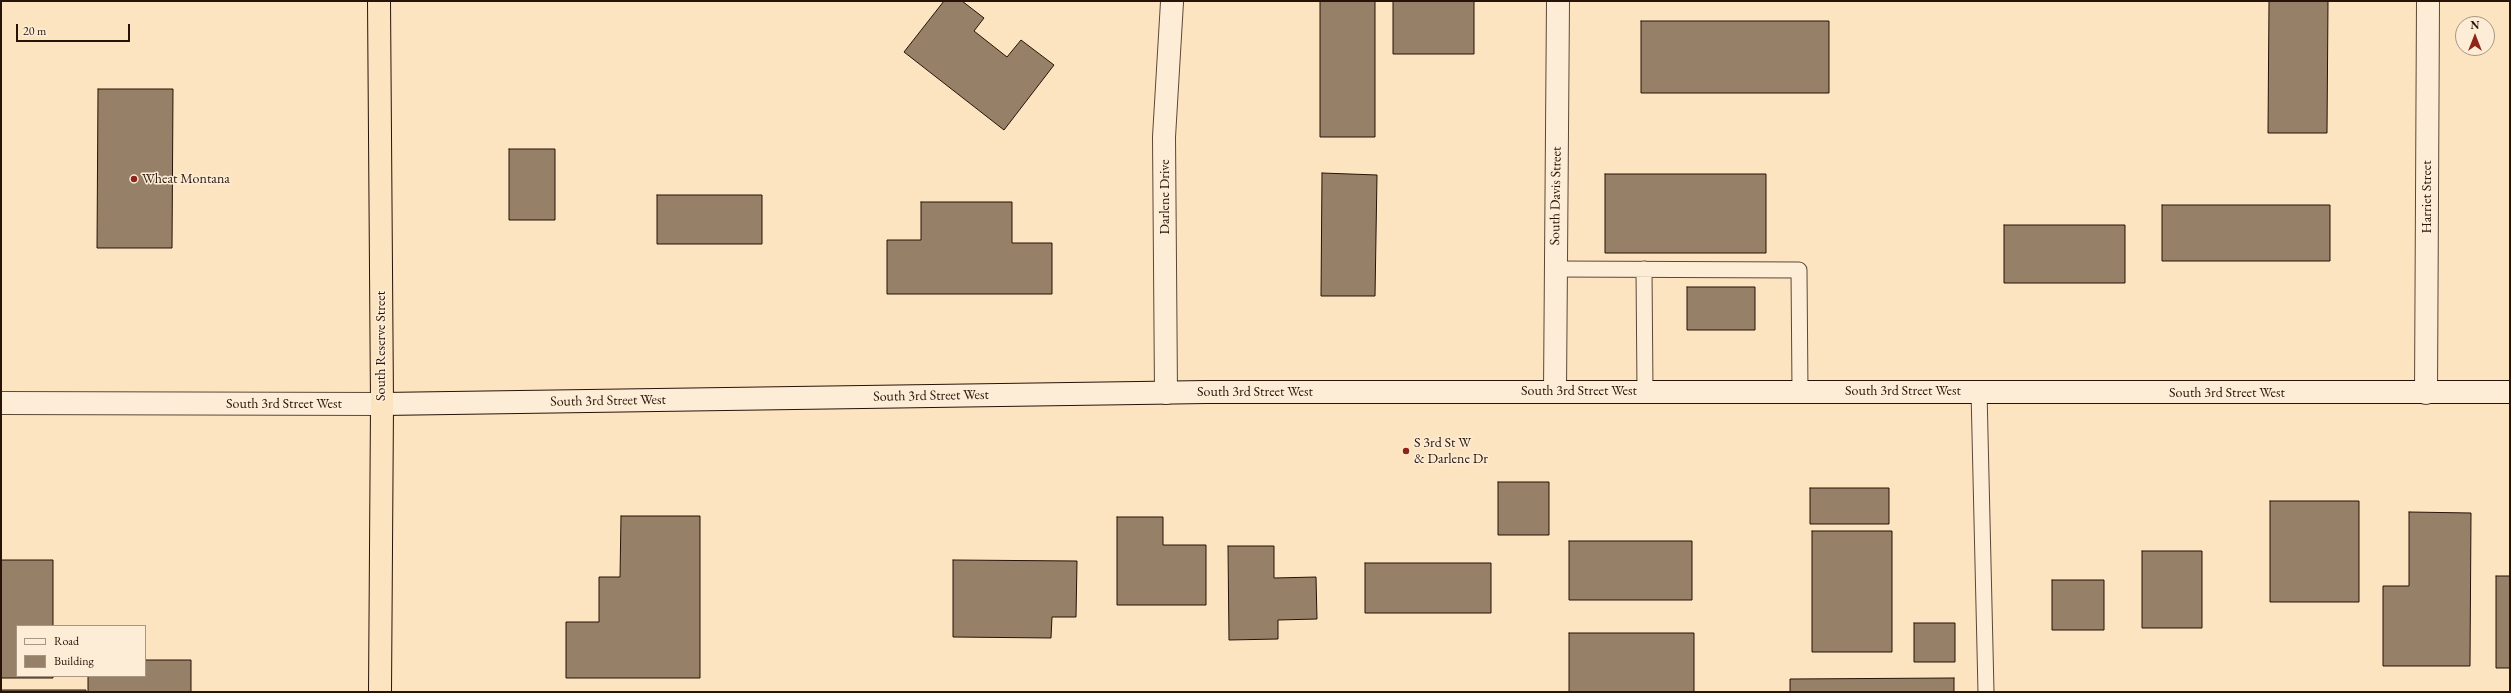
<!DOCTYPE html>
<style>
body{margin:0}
#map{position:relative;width:2511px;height:693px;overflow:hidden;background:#fce4c1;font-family:"EB Garamond",serif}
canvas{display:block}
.frame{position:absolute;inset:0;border:2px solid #271307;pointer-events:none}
.legend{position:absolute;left:16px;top:625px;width:130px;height:52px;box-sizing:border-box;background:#fdedd7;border:1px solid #a79684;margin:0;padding:5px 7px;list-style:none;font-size:12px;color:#271307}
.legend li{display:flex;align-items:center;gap:8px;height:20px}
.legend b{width:20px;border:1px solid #a79684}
.north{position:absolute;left:2455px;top:16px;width:40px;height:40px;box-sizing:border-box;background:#fdedd7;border:1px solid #a79684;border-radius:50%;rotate:0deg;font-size:11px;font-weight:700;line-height:16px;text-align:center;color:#271307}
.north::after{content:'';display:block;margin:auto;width:14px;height:18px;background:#8f2418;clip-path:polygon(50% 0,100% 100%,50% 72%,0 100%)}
.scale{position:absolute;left:16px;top:24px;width:114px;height:18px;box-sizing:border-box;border:2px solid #271307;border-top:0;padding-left:5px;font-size:12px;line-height:14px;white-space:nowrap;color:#271307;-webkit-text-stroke:3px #fdedd7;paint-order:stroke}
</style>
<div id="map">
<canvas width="2511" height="693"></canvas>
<div class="frame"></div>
<ul class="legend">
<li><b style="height:5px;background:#fdedd7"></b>Road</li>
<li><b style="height:11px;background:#968068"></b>Building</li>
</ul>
<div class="north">N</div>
<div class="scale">20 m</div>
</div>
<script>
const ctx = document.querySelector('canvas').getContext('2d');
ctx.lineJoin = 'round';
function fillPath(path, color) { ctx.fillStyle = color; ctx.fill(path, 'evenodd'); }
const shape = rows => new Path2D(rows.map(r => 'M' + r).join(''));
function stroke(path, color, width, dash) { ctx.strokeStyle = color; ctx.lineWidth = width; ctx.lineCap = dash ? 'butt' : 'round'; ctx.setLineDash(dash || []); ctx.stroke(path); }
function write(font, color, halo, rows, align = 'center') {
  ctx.font = font + ' "EB Garamond",serif'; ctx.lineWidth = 3; ctx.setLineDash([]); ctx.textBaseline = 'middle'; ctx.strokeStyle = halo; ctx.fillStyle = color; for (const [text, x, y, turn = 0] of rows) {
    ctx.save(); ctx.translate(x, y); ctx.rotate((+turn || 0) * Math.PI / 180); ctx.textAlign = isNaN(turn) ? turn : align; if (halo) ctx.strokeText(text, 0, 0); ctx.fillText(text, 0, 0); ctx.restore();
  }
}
const building = shape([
 [944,1,962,1,984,18,974,31,1007,57,1021,40,1054,65,1004,130,904,52,944,1],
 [1320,1,1375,1,1375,137,1320,137,1320,1],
 [1393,1,1474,1,1474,54,1393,54,1393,1],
 [2269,1,2328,1,2327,133,2268,133,2269,1],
 [1641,21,1829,21,1829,93,1641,93,1641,21],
 [98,89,173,89,172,248,97,248,98,89],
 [509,149,555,149,555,220,509,220,509,149],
 [1322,173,1377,175,1375,296,1321,296,1322,173],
 [1605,174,1766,174,1766,253,1605,253,1605,174],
 [657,195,762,195,762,244,657,244,657,195],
 [921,202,1012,202,1012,243,1052,243,1052,294,887,294,887,240,921,240,921,202],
 [2162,205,2330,205,2330,261,2162,261,2162,205],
 [2004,225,2125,225,2125,283,2004,283,2004,225],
 [1687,287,1755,287,1755,330,1687,330,1687,287],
 [1498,482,1549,482,1549,535,1498,535,1498,482],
 [1810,488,1889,488,1889,524,1810,524,1810,488],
 [2270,501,2359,501,2359,602,2270,602,2270,501],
 [2409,512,2471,513,2470,666,2383,666,2383,586,2409,586,2409,512],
 [621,516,700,516,700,678,566,678,566,622,599,622,599,577,620,577,621,516],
 [1117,517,1163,517,1163,545,1206,545,1206,605,1117,605,1117,517],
 [1812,531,1892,531,1892,652,1812,652,1812,531],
 [1569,541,1692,541,1692,600,1569,600,1569,541],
 [1228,546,1274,546,1274,578,1316,577,1317,619,1278,620,1278,639,1229,640,1228,546],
 [2142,551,2202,551,2202,628,2142,628,2142,551],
 [1,560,53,560,53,626,17,626,17,676,53,676,53,678,1,678,1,560],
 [953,560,1077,561,1076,617,1052,617,1051,638,953,637,953,560],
 [1365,563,1491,563,1491,613,1365,613,1365,563],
 [2496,576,2510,576,2510,668,2496,668,2496,576],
 [2052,580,2104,580,2104,630,2052,630,2052,580],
 [1914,623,1955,623,1955,662,1914,662,1914,623],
 [1569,633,1694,633,1694,692,1569,692,1569,633],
 [145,660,191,660,191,692,88,692,88,676,145,676,145,660],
 [1954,678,1954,692,1790,692,1790,679,1954,678],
 [1,690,86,690,86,692,1,692,1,690]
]);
fillPath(building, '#968068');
stroke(building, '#271307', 1);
const service = shape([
 [1555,269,1799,270,1800,391],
 [1644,269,1645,391],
 [1979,391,1986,692]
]);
const minor = shape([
 [1555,391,1558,1],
 [1166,393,1164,137,1172,2],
 [2426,393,2428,1]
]);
const tertiary = shape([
 [1,403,382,404]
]);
const secondary = shape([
 [382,404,1207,392,2510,392]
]);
const trunk = shape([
 [379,1,382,404,380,692]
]);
stroke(service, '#5c4736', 17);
stroke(minor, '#5c4736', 24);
stroke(tertiary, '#5c4736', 24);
stroke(secondary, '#271307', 24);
stroke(trunk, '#271307', 24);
stroke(service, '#fdedd7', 15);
stroke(minor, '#fdedd7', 22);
stroke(tertiary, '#fdedd7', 22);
stroke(secondary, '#fdedd7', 22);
stroke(trunk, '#fce4c1', 22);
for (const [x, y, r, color] of [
 [134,179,4,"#8f2418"],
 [1406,451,4,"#8f2418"]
]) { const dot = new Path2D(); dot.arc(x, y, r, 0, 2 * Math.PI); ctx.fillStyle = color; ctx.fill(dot); stroke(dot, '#fdedd7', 1.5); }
write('14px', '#271307', '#fdedd7', [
 ["Wheat Montana",142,179],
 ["S 3rd St W",1414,443],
 ["& Darlene Dr",1414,459]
], 'left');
write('14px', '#271307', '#fdedd7', [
 ["South Davis Street",1556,196,-89],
 ["Darlene Drive",1165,197,-90],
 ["Harriet Street",2427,197,-90],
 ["South Reserve Street",381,346,-90],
 ["South 3rd Street West",1579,391],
 ["South 3rd Street West",1903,391],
 ["South 3rd Street West",1255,392],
 ["South 3rd Street West",2227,393],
 ["South 3rd Street West",931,396,-1],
 ["South 3rd Street West",608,401,-1],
 ["South 3rd Street West",284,404]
]);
</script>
